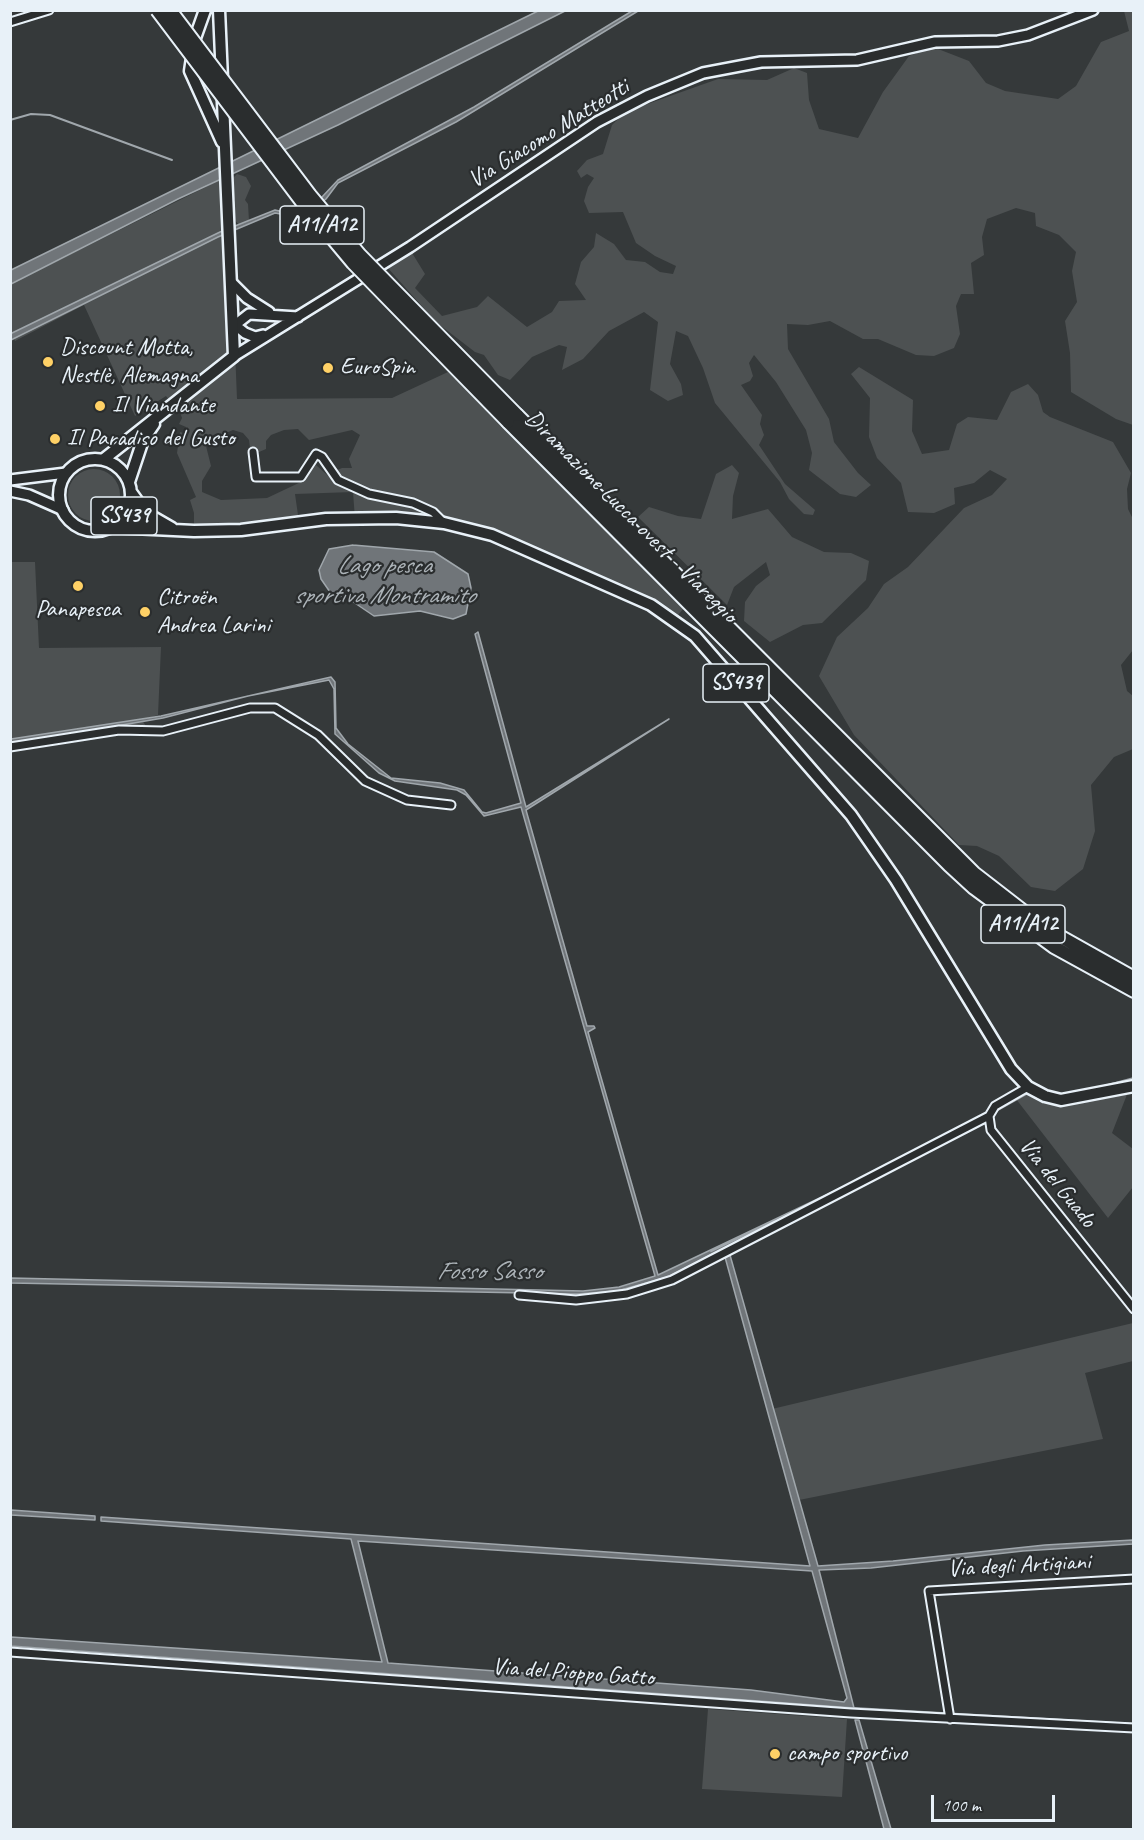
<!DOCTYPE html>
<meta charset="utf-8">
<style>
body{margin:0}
#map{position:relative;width:1144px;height:1840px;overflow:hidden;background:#35393a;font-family:Caveat,sans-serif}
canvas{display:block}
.frame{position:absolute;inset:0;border:12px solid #e8f1f8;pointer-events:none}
.scale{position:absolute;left:931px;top:1795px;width:124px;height:27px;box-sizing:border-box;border:3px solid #e8f1f8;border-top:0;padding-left:8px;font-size:18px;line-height:21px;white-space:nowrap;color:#e8f1f8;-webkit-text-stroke:4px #2a2d2e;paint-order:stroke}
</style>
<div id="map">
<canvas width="1144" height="1840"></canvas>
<div class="frame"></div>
<div class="scale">100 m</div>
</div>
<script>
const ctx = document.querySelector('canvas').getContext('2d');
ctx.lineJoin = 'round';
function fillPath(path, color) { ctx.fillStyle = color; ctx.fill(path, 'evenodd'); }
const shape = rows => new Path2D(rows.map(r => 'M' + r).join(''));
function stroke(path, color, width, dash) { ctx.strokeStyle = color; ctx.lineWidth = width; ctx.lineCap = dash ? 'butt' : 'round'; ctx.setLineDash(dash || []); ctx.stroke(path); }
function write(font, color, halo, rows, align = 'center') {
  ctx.font = font + ' Caveat,sans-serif'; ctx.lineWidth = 4.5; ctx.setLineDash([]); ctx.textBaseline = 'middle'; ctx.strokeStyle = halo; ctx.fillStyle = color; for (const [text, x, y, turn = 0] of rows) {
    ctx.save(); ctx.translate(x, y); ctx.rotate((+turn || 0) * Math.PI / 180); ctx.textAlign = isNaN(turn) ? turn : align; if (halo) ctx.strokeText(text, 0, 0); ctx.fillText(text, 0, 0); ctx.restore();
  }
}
fillPath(shape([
 [1124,11,1133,11,1133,425,1116,419,1071,392,1070,353,1065,321,1077,302,1072,271,1076,252,1059,235,1036,226,1035,213,1016,208,987,219,982,237,984,255,971,263,974,294,961,294,956,306,960,334,954,348,934,356,916,355,878,339,863,339,830,321,808,325,787,324,788,349,829,419,834,442,858,473,871,485,856,497,840,494,809,470,812,453,806,430,776,382,754,355,749,363,753,376,750,381,741,385,762,415,760,424,764,435,759,445,785,484,815,510,813,515,804,514,789,499,780,482,715,403,703,368,688,336,676,331,670,364,681,384,683,395,668,401,650,390,658,322,644,312,609,331,583,359,562,370,567,347,559,345,532,357,510,380,498,375,484,355,475,352,436,322,387,267,402,260,409,248,425,274,415,288,442,316,477,307,488,296,527,327,552,312,559,301,586,300,575,284,581,262,594,247,596,233,614,244,626,260,645,262,660,272,673,274,676,266,655,256,636,243,623,212,589,213,584,201,588,187,594,178,587,174,581,178,577,171,587,160,603,154,612,125,625,112,718,79,767,80,794,68,807,73,809,100,819,129,858,138,883,92,909,56,933,47,969,61,986,83,1005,91,1058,99,1076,86,1101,42,1129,31],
 [237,174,246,177,251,186,245,200,248,204,249,221,239,225,233,218,232,205,235,200,232,197,230,181],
 [228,176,237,399,392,398,448,372,684,608,673,621,651,605,460,525,355,519,353,492,295,494,299,522,194,531,194,513,190,500,196,497,177,453,180,432,184,433,186,427,179,424,182,418,177,403,173,405,166,396,135,416,84,305,15,341,11,332,11,284],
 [298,429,309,440,352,430,360,435,349,459,352,468,342,468,335,471,335,482,316,465,303,481,267,498,221,500,202,492,202,481,211,466,205,442,233,430,243,433,249,440,250,448,259,452,266,449,266,441,271,435,284,430],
 [859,367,913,400,912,431,922,454,949,450,957,424,968,417,997,420,1011,392,1028,384,1038,395,1043,412,1050,417,1113,442,1131,473,1127,489,1128,509,1134,521,1133,650,1121,665,1127,691,1133,696,1133,749,1114,757,1091,785,1095,831,1083,869,1055,891,1031,887,999,856,977,846,959,845,854,735,819,676,837,637,868,608,884,584,908,567,964,508,992,495,1007,479,990,470,974,483,954,488,955,504,934,513,908,512,901,483,877,458,869,437,870,398,851,374],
 [732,465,739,473,733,496,732,519,768,509,792,537,824,552,851,553,869,561,866,580,822,623,803,625,770,642,744,621,745,602,756,586,770,575,766,562,734,587,727,605,638,517,649,507,678,516,701,519,716,474],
 '68 495a26 26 0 1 1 52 0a26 26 0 1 1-52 0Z',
 [11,562,35,562,39,648,161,647,158,715,142,720,149,731,119,731,11,748],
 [1024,1092,1040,1102,1062,1106,1128,1092,1112,1133,1133,1149,1133,1187,1108,1218,1016,1099],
 [1133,1323,1133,1361,1085,1373,1103,1439,799,1500,772,1409],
 [708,1709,847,1719,842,1797,702,1789]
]), '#4d5152');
const water = shape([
 [538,11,565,11,338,125,178,199,11,284,11,270,538,11],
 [632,11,638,11,456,122,338,183,326,199,303,218,275,213,218,237,11,340,10,334,220,232,275,210,301,216,306,214,338,180,474,107,632,11],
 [353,545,434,552,468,574,471,588,466,614,453,619,420,611,374,616,346,597,330,592,321,579,319,570,329,549,353,545],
 [478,632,526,807,669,719,526,810,587,1026,594,1026,595,1028,588,1032,658,1275,847,1185,668,1277,617,1291,577,1294,11,1283,11,1278,583,1291,619,1287,655,1276,521,807,484,816,466,795,457,790,395,781,379,773,335,734,334,689,329,680,248,696,163,718,11,744,11,739,161,716,331,677,335,682,336,728,348,744,391,778,440,783,464,790,482,812,486,813,521,803,475,634,478,632],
 [730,1255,818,1566,893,1561,1045,1545,1133,1540,1133,1544,1023,1551,871,1568,819,1570,854,1708,11,1646,11,1637,382,1662,351,1539,101,1521,101,1517,810,1566,725,1257,730,1255],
 [358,1541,812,1571,847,1698,844,1702,751,1690,388,1663,358,1541],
 [11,1510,95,1516,95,1520,11,1515,11,1510],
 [855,1720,859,1720,891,1829,884,1829,855,1720]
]);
fillPath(water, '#707579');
stroke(water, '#a0a7ac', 1.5);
stroke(shape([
 [10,120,31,114,50,115,172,160],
 [1104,1086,1134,1078],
 [998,1110,1030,1092],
 [711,1251,774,1221],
 [854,1708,1134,1724]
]), '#a0a7ac', 2);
const minor = shape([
 [10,22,49,10],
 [253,452,256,477,301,477,316,454,322,457,338,480,369,494,413,503,433,512,444,523],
 [10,747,119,730,163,731,250,708,275,708,318,735,365,781,407,800,451,805],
 [1028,1087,995,1106,989,1116,991,1130,1134,1309],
 [519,1295,576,1300,627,1294,672,1280,989,1116],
 [10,1652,851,1713,1134,1728],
 [950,1719,929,1591,1134,1579]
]);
const secondary = shape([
 [231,282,247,298,269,312],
 [263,335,255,337,245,333,235,325,249,314,298,317],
 [234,356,410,247,597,122,647,96,703,73,761,62,857,60,935,42,998,41,1028,35,1093,10],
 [10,480,66,473],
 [10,491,29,495,63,510]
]);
const primary = shape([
 [205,10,195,38,190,71,222,142],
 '59 495a36 36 0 1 1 72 0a36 36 0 1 1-72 0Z',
 [104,459,234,356,219,10],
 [129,482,143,440,154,424],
 [131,492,146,513,172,528],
 [112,527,194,531,241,530,326,519,396,518,444,523,492,535,651,605,695,636,851,815,896,880,1011,1069,1028,1087,1045,1096,1061,1100,1134,1086]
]);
const motorway = shape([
 [517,415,974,873,1045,928,1134,978],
 [508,422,949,865,974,888,1054,947,1134,991]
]);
stroke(minor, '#e8f1f8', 11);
stroke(secondary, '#e8f1f8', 14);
stroke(primary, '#e8f1f8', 15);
stroke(motorway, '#e8f1f8', 16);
stroke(minor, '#2a2d2e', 7);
stroke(secondary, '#2a2d2e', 9);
stroke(primary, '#2a2d2e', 10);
stroke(motorway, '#2a2d2e', 12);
const motorwayBridge = shape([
 [157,10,302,202,353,263,508,422],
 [170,10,310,195,360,255,517,415]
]);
stroke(motorwayBridge, '#e8f1f8', 16, []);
stroke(motorwayBridge, '#2a2d2e', 12);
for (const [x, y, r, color] of [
 [48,362,6,"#ffd166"],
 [328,368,6,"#ffd166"],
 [100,406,6,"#ffd166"],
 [55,439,6,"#ffd166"],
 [78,586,6,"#ffd166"],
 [145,612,6,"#ffd166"],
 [775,1754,6,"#ffd166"]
]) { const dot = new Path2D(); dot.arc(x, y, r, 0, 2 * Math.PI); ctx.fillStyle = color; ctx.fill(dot); stroke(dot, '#2a2d2e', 2); }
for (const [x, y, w] of [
 [322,225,84],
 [124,516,66],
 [736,683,66],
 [1023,924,84]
]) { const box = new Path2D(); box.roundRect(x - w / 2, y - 19, w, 38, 4.5); ctx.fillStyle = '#2a2d2e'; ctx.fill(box); stroke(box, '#e8f1f8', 1.5); }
write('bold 22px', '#e8f1f8', null, [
 ["A11/A12",322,225],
 ["SS439",124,516],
 ["SS439",736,683],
 ["A11/A12",1023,924]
]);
write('24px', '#e8f1f8', '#2a2d2e', [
 ["Via Giacomo Matteotti",549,134,-32],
 ["Diramazione Lucca ovest - Viareggio",631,517,45],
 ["Via del Guado",1057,1183,51],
 ["Via degli Artigiani",1019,1566,-3],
 ["Via del Pioppo Gatto",573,1673,4]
]);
write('24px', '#e8f1f8', '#2a2d2e', [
 ["Discount Motta,",60,348],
 ["Nestlè, Alemagna",60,376],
 ["EuroSpin",340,368],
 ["Il Viandante",112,406],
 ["Il Paradiso del Gusto",67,439],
 ["Citroën",157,598],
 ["Andrea Larini",157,626],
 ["Panapesca",78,610,"center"],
 ["campo sportivo",787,1754]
], 'left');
write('italic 26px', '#acb3b8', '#2a2d2e', [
 ["Lago pesca",384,566],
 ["sportiva Montramito",384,596],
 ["Fosso Sasso",489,1272]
]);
</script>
